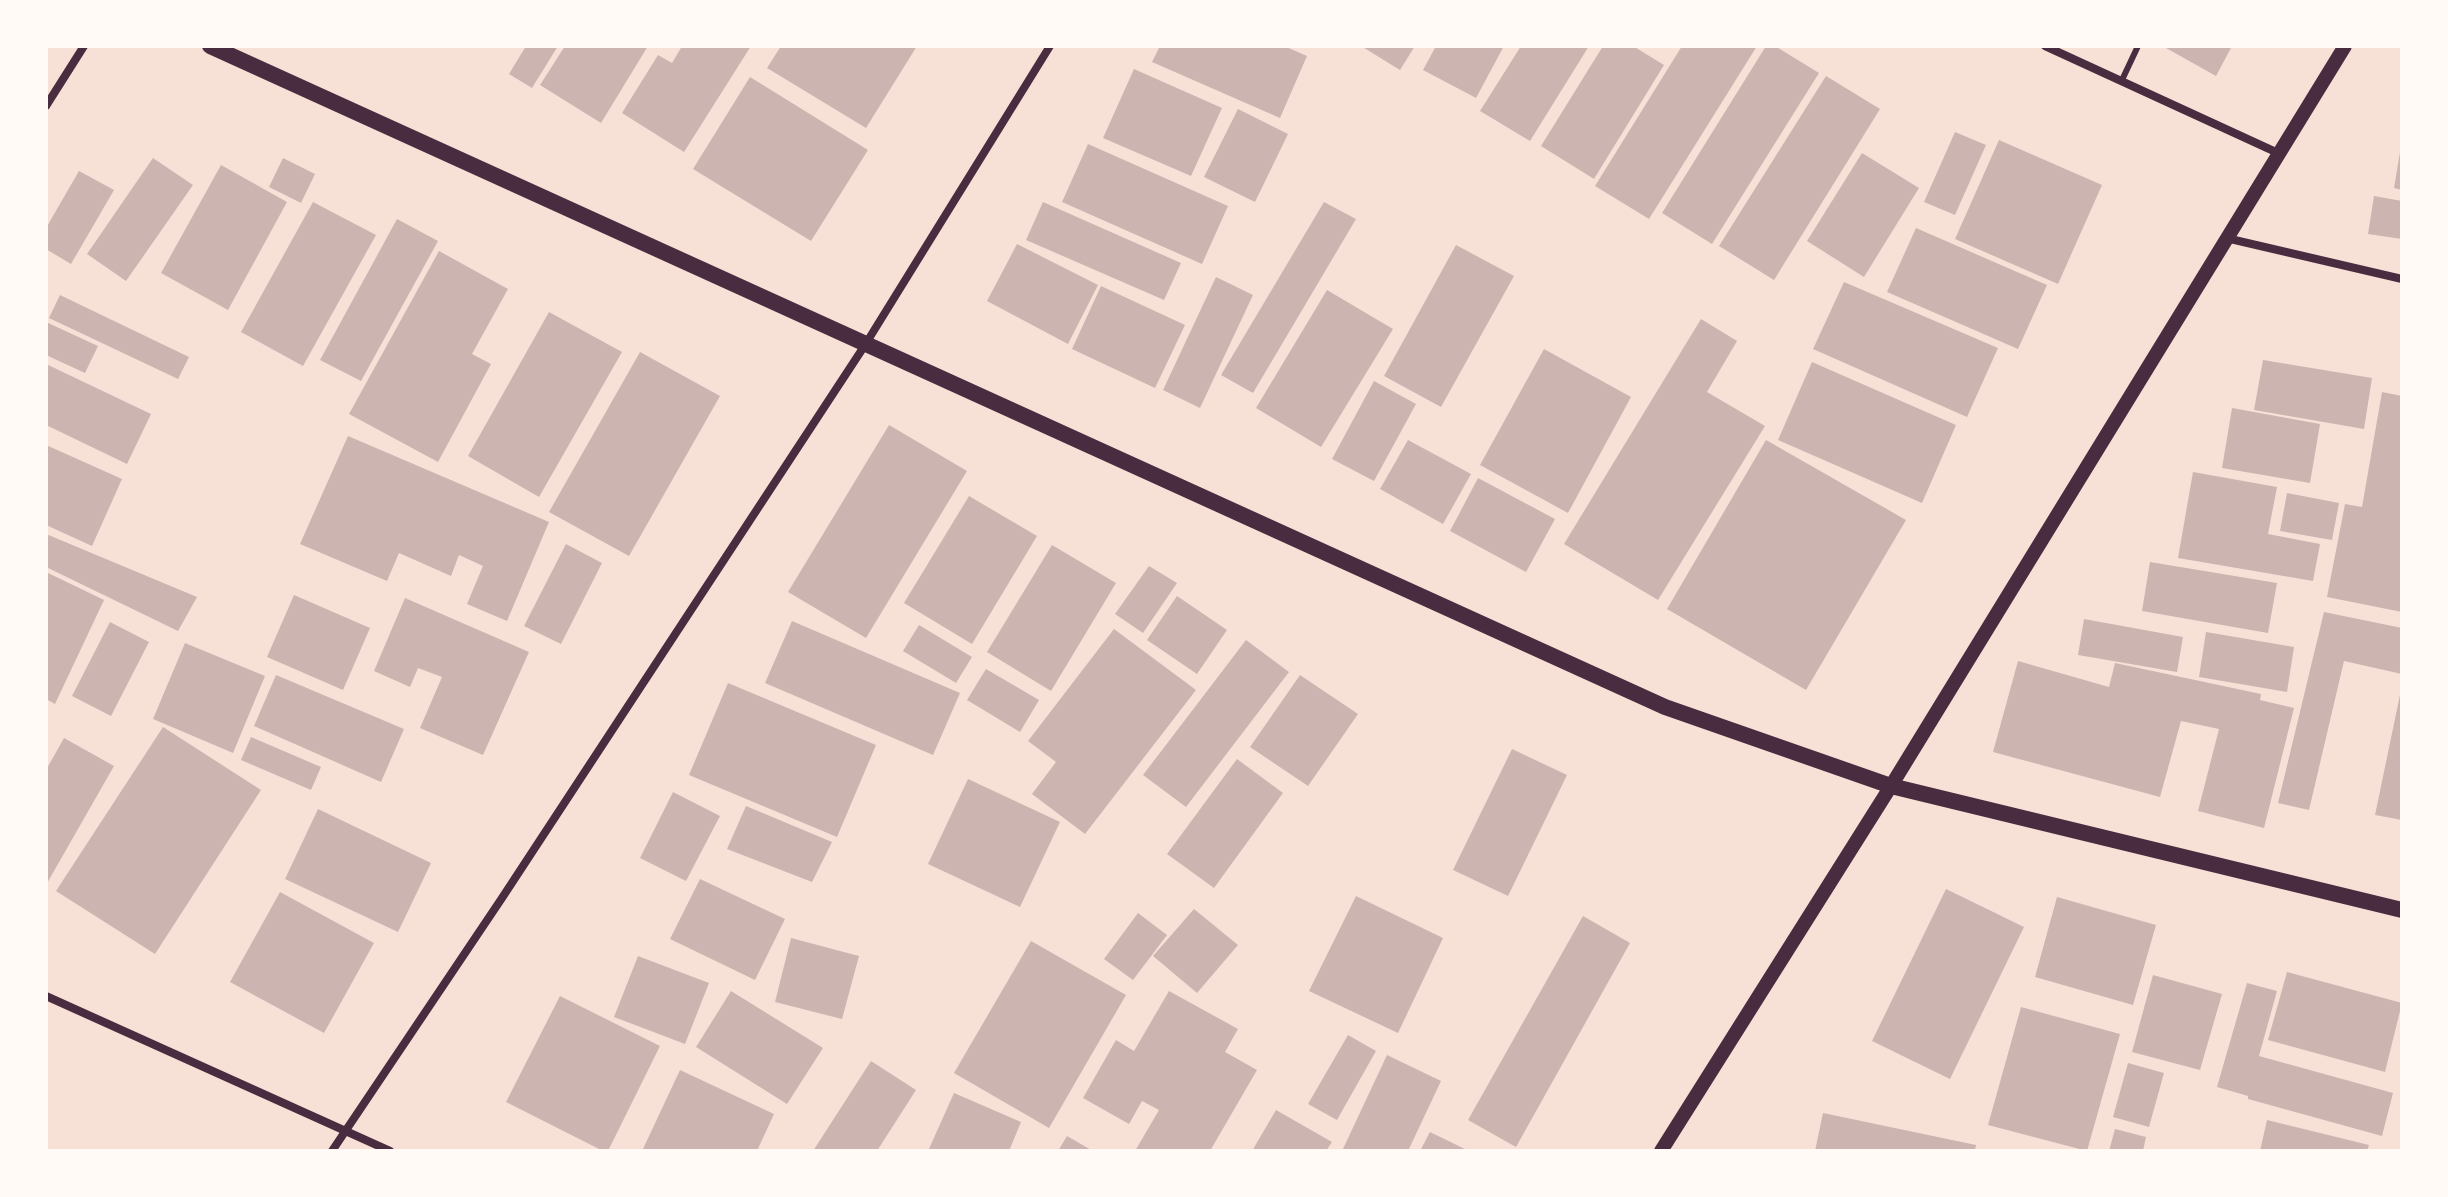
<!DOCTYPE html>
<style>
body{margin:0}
#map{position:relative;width:2448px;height:1197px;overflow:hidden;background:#f7e1d7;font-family:Inter,sans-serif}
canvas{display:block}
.frame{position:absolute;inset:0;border:48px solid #fffaf5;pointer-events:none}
</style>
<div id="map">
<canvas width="2448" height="1197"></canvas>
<div class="frame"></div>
</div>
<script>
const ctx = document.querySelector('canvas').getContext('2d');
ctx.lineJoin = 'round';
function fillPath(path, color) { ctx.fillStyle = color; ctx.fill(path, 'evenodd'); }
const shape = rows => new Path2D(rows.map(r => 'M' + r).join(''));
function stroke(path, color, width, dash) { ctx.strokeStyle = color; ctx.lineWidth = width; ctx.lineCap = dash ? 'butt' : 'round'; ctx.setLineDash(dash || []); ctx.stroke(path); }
fillPath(shape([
 [526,46,558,46,532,88,509,74],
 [565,46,648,46,601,123,540,85],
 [682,46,751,46,684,152,622,113,658,55,672,63],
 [781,46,917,46,866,128,767,68],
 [1160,46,1284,46,1307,56,1280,118,1152,62],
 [1361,46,1415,46,1400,70],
 [1436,46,1504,46,1476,98,1423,70],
 [1521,46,1589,46,1530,141,1480,111],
 [1603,46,1633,46,1664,65,1594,179,1541,146],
 [1682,46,1757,46,1649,219,1595,186],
 [1766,46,1775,46,1819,73,1712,244,1662,213],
 [2167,46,2232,46,2216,76,2166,48],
 [1134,69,1222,108,1191,176,1103,138],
 [1826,76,1880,109,1774,280,1719,246],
 [750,77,868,150,811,241,693,169],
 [1238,109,1288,134,1255,202,1204,177],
 [1955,132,1986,145,1955,215,1924,202],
 [1999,140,2102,185,2058,284,1955,239],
 [1088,144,1228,206,1202,264,1062,202],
 [2400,152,2402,152,2402,190,2394,188],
 [1862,153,1919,188,1864,277,1807,241],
 [153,158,193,185,126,281,87,254],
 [283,158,315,174,301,203,269,187],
 [221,165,287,202,228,310,161,273],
 [79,171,114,190,71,264,46,249,46,228],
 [2374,196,2402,201,2402,239,2368,234],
 [313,202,376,235,303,366,241,332],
 [1043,202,1181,263,1164,300,1026,240],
 [1324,202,1356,219,1253,393,1221,375],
 [397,219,438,241,361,381,320,360],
 [1916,228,2047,285,2018,349,1887,292],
 [1017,244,1098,285,1068,344,987,301],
 [1456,245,1514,276,1441,407,1384,376],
 [439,251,508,289,472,354,491,364,438,462,349,414],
 [1216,277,1253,295,1200,408,1163,390],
 [1844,282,1998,348,1967,417,1813,349],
 [1101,286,1185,325,1155,388,1072,349],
 [1327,290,1393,329,1321,447,1256,408],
 [60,295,189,357,178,379,49,318],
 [549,312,622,352,539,497,468,456],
 [1701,319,1737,341,1707,392,1765,426,1658,600,1564,544],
 [46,322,98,346,85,373,46,355],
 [1544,349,1631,397,1568,513,1480,465],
 [640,352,720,396,629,556,549,512],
 [2263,360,2372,378,2364,429,2254,410],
 [1812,362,1956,425,1922,503,1778,440],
 [46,364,151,414,127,464,46,425],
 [1374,381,1416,404,1374,481,1332,459],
 [2382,392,2402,396,2402,612,2327,597,2345,504,2362,507],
 [2232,408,2320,424,2310,483,2222,468],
 [889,425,967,471,866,638,788,592],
 [348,436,549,522,507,621,467,604,483,566,459,555,451,576,399,553,387,581,300,544],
 [1408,440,1471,474,1443,524,1380,489],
 [1766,440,1906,520,1806,690,1667,609],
 [46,445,122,479,92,546,46,525],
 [2193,472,2277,487,2268,534,2320,544,2313,581,2178,558],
 [1478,478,1555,519,1526,572,1450,531],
 [2287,493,2339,503,2332,540,2280,531],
 [969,496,1037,536,972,644,904,603],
 [46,534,197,597,178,631,46,567],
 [566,544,602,563,561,644,524,626],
 [1052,545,1116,583,1051,691,987,652],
 [2150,562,2277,583,2268,633,2142,611],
 [1149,566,1177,583,1143,633,1115,614],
 [46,572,104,600,55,704,46,699],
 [294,595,370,628,343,690,267,657],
 [1177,596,1227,630,1197,674,1147,640],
 [405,598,529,652,483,755,420,728,442,677,418,668,410,687,374,671],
 [2324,612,2402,628,2402,674,2344,661,2309,810,2278,803],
 [2084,619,2183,637,2177,672,2078,655],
 [792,621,960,693,933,755,765,683],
 [110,622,149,642,111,716,72,696],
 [919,625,972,657,956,683,903,651],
 [1114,629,1196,690,1085,834,1032,794,1056,762,1028,741],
 [2206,632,2294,647,2287,692,2199,677],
 [1246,640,1289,672,1186,807,1143,775],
 [185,643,265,676,233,753,153,719],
 [2018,661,2109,687,2115,663,2261,694,2260,700,2294,708,2264,828,2198,811,2219,729,2181,721,2160,797,1993,752],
 [986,669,1039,700,1020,732,967,700],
 [276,675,404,729,381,782,254,726],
 [1300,675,1358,714,1308,786,1250,747],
 [728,683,876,745,837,837,689,775],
 [2401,690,2402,690,2402,820,2375,815],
 [163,727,261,790,155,954,56,891],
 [251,737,321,767,311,790,241,760],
 [64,738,114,766,46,885,46,770],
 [1512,749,1567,775,1508,896,1453,870],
 [1237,759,1283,793,1214,888,1167,854],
 [968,779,1060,822,1020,907,928,864],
 [673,792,720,816,686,881,640,858],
 [746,806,832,842,812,882,727,849],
 [318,809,431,863,398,932,285,879],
 [700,879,785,919,755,980,670,939],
 [1946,889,2024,927,1950,1079,1872,1041],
 [280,892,374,943,324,1033,230,982],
 [1356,896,1443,938,1398,1033,1309,991],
 [2057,897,2156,925,2133,1005,2035,977],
 [1194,909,1238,945,1197,993,1153,956],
 [1138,913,1167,935,1133,980,1104,959],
 [1583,916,1630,943,1516,1147,1468,1120],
 [791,938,859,956,842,1019,775,1002],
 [1031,941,1126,995,1049,1128,954,1073],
 [638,956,709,983,685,1044,614,1017],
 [2287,972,2402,1003,2385,1072,2268,1040],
 [2153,975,2222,994,2200,1070,2132,1052],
 [2247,983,2277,991,2259,1056,2393,1093,2382,1136,2248,1099,2248,1096,2217,1087],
 [731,991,823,1048,787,1104,696,1047],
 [1169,991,1238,1029,1225,1052,1257,1070,1210,1151,1135,1151,1159,1110,1142,1101,1129,1124,1083,1098,1116,1040,1134,1051],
 [560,996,660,1046,608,1151,603,1151,506,1102],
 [2021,1007,2120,1034,2087,1151,1988,1125],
 [1348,1035,1376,1051,1337,1120,1308,1104],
 [1387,1055,1441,1081,1408,1151,1342,1151],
 [871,1061,916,1090,877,1151,813,1151],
 [2128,1063,2164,1073,2149,1127,2113,1117],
 [680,1070,774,1114,757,1151,642,1151],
 [954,1093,1021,1122,1009,1151,928,1151],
 [1276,1110,1332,1142,1326,1151,1252,1151],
 [1823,1113,1976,1145,1975,1151,1815,1151],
 [2267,1120,2369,1145,2367,1151,2260,1151],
 [2115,1129,2146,1137,2143,1151,2109,1151],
 [1430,1132,1469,1151,1420,1151],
 [1067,1136,1093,1151,1058,1151]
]), '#ccb4b1');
stroke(shape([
 [2122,80,2138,46]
]), '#4a2c40', 6);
stroke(shape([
 [2045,46,2278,153],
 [46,106,84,46],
 [2226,238,2402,279],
 [46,996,390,1151],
 [332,1151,502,898,865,345,1050,46]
]), '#4a2c40', 8);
stroke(shape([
 [1661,1151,1891,786,2345,46]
]), '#4a2c40', 14);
stroke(shape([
 [210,46,1665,707,1891,786,2402,910]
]), '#4a2c40', 16);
</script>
